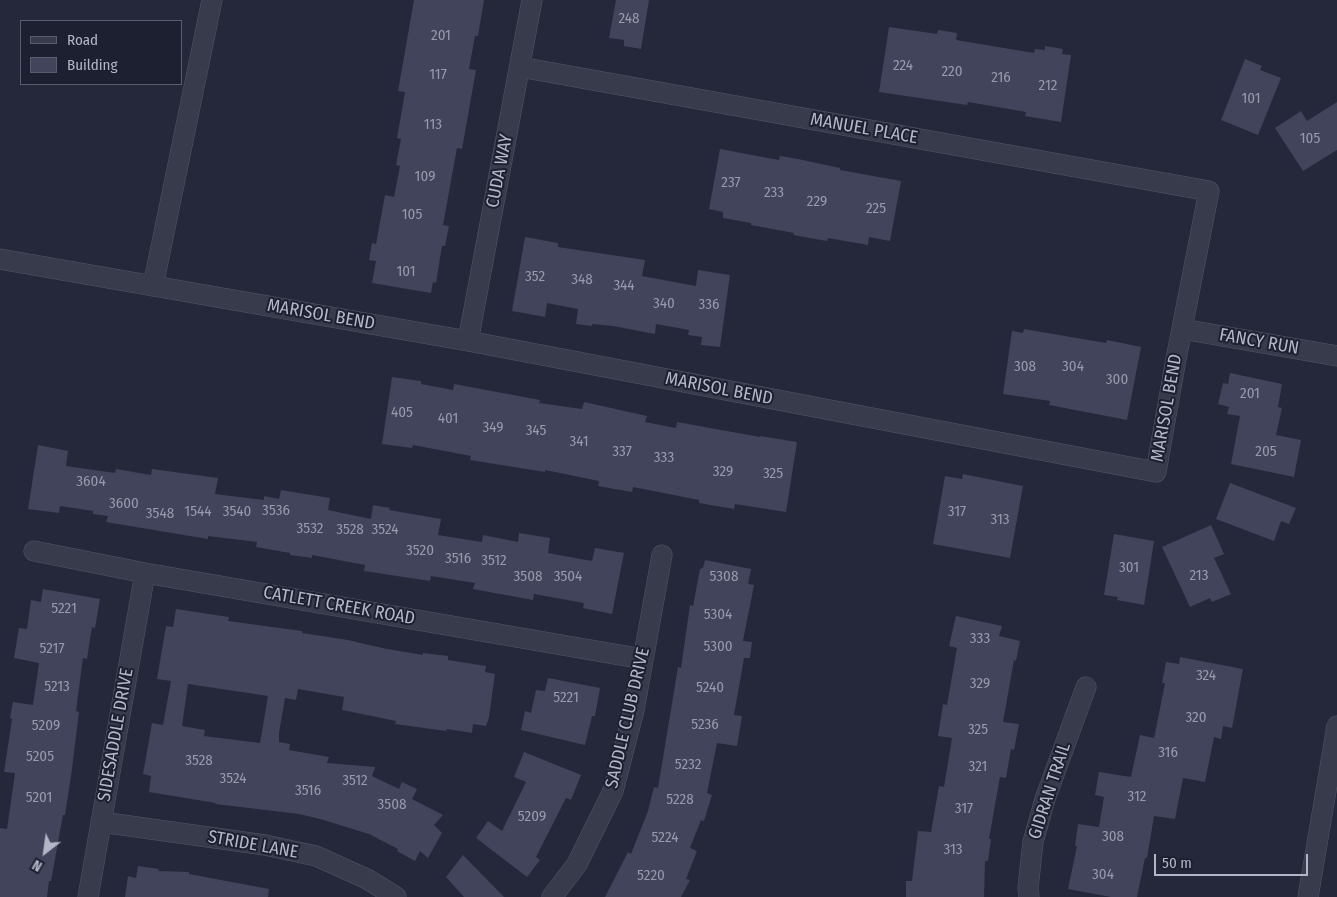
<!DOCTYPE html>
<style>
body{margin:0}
#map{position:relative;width:1337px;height:897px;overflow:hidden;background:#25283b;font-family:"Fira Sans Condensed",sans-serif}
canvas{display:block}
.legend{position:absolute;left:20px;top:20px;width:162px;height:65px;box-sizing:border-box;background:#1d2031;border:1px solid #595c6d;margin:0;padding:6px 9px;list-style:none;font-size:15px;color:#b4b6c7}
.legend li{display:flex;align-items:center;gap:10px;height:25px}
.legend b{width:25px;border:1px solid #595c6d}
.north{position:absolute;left:20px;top:827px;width:50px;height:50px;-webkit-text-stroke:4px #1d2031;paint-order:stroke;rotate:210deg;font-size:14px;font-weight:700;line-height:20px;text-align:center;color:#b4b6c7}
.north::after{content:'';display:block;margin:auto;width:18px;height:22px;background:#b4b6c7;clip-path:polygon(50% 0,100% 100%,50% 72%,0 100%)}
.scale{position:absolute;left:1154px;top:854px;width:154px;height:22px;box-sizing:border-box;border:2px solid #b4b6c7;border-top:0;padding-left:6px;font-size:15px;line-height:18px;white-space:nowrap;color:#b4b6c7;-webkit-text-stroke:4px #1d2031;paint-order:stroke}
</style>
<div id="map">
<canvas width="1337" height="897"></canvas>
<ul class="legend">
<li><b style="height:6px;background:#383b4c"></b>Road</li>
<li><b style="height:14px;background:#41445b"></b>Building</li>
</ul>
<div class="north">N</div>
<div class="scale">50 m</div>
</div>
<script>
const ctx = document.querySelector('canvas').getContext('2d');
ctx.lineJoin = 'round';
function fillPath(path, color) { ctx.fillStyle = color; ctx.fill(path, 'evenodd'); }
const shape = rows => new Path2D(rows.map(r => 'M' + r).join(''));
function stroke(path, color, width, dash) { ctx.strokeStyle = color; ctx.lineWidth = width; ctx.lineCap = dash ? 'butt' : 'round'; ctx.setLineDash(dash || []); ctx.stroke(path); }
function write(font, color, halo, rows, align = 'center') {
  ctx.font = font + ' "Fira Sans Condensed",sans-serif'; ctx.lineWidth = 4; ctx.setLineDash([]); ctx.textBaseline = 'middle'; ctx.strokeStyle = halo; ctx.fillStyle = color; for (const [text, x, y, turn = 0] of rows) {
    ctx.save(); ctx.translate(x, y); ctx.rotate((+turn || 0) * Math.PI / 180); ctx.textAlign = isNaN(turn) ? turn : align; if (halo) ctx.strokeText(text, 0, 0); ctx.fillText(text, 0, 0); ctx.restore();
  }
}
fillPath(shape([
 [414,0,484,0,478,36,475,36,469,69,476,70,462,149,457,148,443,225,449,226,445,246,442,246,436,283,433,282,431,293,372,283,376,261,369,260,372,243,376,244,385,195,394,197,400,166,396,165,401,139,397,138,405,92,398,91],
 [616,0,649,0,641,49,624,46,624,40,609,38],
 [889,27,937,34,938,30,957,33,956,40,1034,53,1035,49,1045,50,1045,46,1063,49,1062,54,1071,55,1061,122,1025,116,1026,112,968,102,967,105,879,92],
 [1245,59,1262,66,1260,70,1281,78,1258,135,1221,120],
 [1337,102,1337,150,1303,171,1275,128,1301,111,1307,121],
 [720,149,779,160,780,156,798,159,840,168,840,170,901,181,890,241,869,237,868,245,828,238,827,241,793,235,794,233,751,225,751,223,723,218,723,212,709,209],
 [525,237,558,243,558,247,645,260,642,276,696,286,698,270,730,275,720,347,701,345,702,337,688,335,689,330,656,324,655,334,613,326,592,324,592,326,576,324,578,309,547,303,545,317,512,311],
 [1024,329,1106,343,1107,340,1141,347,1127,420,1049,405,1050,401,1003,394,1012,331,1023,333],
 [1230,373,1282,384,1278,407,1282,408,1276,435,1301,440,1294,477,1231,464,1240,416,1227,414,1229,407,1218,404,1223,383,1228,384],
 [392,377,421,381,421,384,453,390,454,384,540,400,539,403,582,409,584,402,647,416,645,422,676,428,677,422,760,437,760,436,797,442,786,512,735,504,734,509,699,503,699,500,633,487,632,492,598,486,599,481,545,470,545,472,470,460,471,456,413,445,412,448,382,444],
 [38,445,68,451,66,466,115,473,116,469,151,475,152,469,218,478,215,494,264,500,264,496,279,499,281,490,330,498,328,510,371,519,373,505,390,508,389,510,441,519,438,535,482,542,483,535,518,542,519,533,550,538,548,553,592,561,595,548,624,553,612,614,583,608,584,603,534,594,533,600,473,589,475,583,431,576,430,581,364,571,365,565,312,555,312,558,290,555,290,553,256,547,257,542,208,536,208,539,106,522,108,516,93,514,93,511,60,506,59,513,28,509],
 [963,474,1023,486,1010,558,933,544,945,476,962,479],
 [1230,483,1296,508,1289,524,1281,521,1274,541,1216,519],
 [1211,525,1224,554,1214,558,1231,594,1212,602,1210,598,1190,607,1162,547],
 [1114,534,1154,541,1144,605,1117,600,1118,597,1104,595],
 [705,560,751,569,748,584,754,585,743,641,752,642,750,658,744,658,734,715,742,716,737,746,717,743,707,793,712,795,704,821,701,820,690,848,697,851,686,879,690,880,681,897,605,897,628,852,631,854,648,811,654,787,658,788,678,667,681,668,690,605,693,606,700,569,703,568],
 [43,589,100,599,95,628,92,627,87,659,83,658,76,711,79,712,72,769,65,815,63,815,51,881,49,881,47,897,0,897,0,828,7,829,15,773,4,772,12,719,10,718,13,702,33,705,39,663,14,658,19,628,27,629,31,600,41,602],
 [176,609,229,617,228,621,302,631,302,633,348,640,382,648,423,655,423,653,448,656,448,660,486,666,485,672,495,674,489,717,486,726,473,724,472,733,447,729,446,731,395,724,396,721,342,710,344,697,298,689,296,700,285,698,279,733,279,742,290,744,289,750,329,757,327,763,375,767,372,776,399,789,402,782,417,789,412,799,443,815,434,825,442,833,428,858,420,851,415,861,397,851,398,849,369,834,320,819,299,814,215,804,216,803,149,792,151,776,143,774,152,723,163,725,171,681,157,679,166,626,173,627],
 [188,684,268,696,260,743,204,736,205,730,182,726],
 [956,616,1002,626,999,636,1020,641,1016,661,1014,660,1003,722,1019,724,1014,750,1011,749,1006,778,1000,777,989,839,991,839,988,861,985,861,984,897,906,897,906,881,912,881,918,831,931,832,939,786,944,787,952,738,938,736,943,704,947,705,957,648,949,646],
 [1180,657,1243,669,1232,728,1223,726,1221,739,1214,737,1205,782,1183,778,1175,819,1154,816,1147,858,1145,858,1137,897,1111,897,1068,889,1077,846,1075,846,1078,824,1099,827,1104,797,1095,795,1099,772,1131,777,1140,735,1154,738,1165,683,1162,683,1166,662,1179,664],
 [548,678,600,688,595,716,592,716,585,745,521,730,525,711,531,713,536,690,545,691],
 [524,752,581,775,571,800,566,798,536,857,540,860,527,877,476,838,488,821,502,831,526,782,514,777],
 [463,855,504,897,464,897,446,877],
 [138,866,159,869,158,871,189,872,189,874,269,889,268,897,125,897,128,876,136,878]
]), '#41445b');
const minor = shape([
 [0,259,468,341,1156,472,1176,359,1209,191,520,67],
 [153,286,212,0],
 [1182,329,1337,356],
 [468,341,532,0],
 [34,551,145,573,643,659],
 [101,822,265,845,316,856,367,879,396,897],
 [88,897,145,573],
 [552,897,577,864,613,791,634,710,662,555],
 [1029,897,1028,888,1033,842,1045,799,1086,687],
 [1308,897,1337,726]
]);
stroke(minor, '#535667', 21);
stroke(minor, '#383b4c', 20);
write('15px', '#979aac', null, [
 ["248",629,19],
 ["201",441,36],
 ["224",903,66],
 ["220",952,72],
 ["117",438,75],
 ["216",1001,78],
 ["212",1048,86],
 ["101",1251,99],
 ["113",433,125],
 ["105",1310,139],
 ["109",425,177],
 ["237",731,183],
 ["233",774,193],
 ["229",817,202],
 ["225",876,209],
 ["105",412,215],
 ["101",406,272],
 ["352",535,277],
 ["348",582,280],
 ["344",624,286],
 ["340",664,304],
 ["336",709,305],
 ["308",1025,367],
 ["304",1073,367],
 ["300",1117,380],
 ["201",1250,394],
 ["405",402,413],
 ["401",448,419],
 ["349",493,428],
 ["345",536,431],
 ["341",579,442],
 ["337",622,452],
 ["205",1266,452],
 ["333",664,458],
 ["329",723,472],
 ["325",773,474],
 ["3604",91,482],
 ["3600",124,504],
 ["3536",276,511],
 ["1544",198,512],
 ["3540",237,512],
 ["317",957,512],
 ["3548",160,514],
 ["313",1000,520],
 ["3532",310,529],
 ["3528",350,530],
 ["3524",385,530],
 ["3520",420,551],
 ["3516",458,559],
 ["3512",494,561],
 ["301",1129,568],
 ["213",1199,576],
 ["3508",528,577],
 ["3504",568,577],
 ["5308",724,577],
 ["5221",64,609],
 ["5304",718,615],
 ["333",980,639],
 ["5300",718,647],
 ["5217",52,649],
 ["324",1206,676],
 ["329",980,684],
 ["5213",57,687],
 ["5240",710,688],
 ["5221",566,698],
 ["320",1196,718],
 ["5236",705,725],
 ["5209",46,726],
 ["325",978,730],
 ["316",1168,753],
 ["5205",40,757],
 ["3528",199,761],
 ["5232",688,765],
 ["321",978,767],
 ["3524",233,779],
 ["3512",355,781],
 ["3516",308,791],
 ["312",1137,797],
 ["5201",39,798],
 ["5228",680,800],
 ["3508",392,805],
 ["317",964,809],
 ["5209",532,817],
 ["308",1113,837],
 ["5224",665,838],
 ["313",953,850],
 ["304",1103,875],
 ["5220",651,876]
]);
write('18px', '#b4b6c7', '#1d2031', [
 ["MANUEL PLACE",864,129,10],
 ["CUDA WAY",500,171,-79],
 ["MARISOL BEND",321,315,10],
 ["FANCY RUN",1259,342,10],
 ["MARISOL BEND",719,389,11],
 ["MARISOL BEND",1167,408,-80],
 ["CATLETT CREEK ROAD",339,606,10],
 ["SADDLE CLUB DRIVE",628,718,-77],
 ["SIDESADDLE DRIVE",116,735,-80],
 ["GIDRAN TRAIL",1050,791,-72],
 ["STRIDE LANE",253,845,10]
]);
</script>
